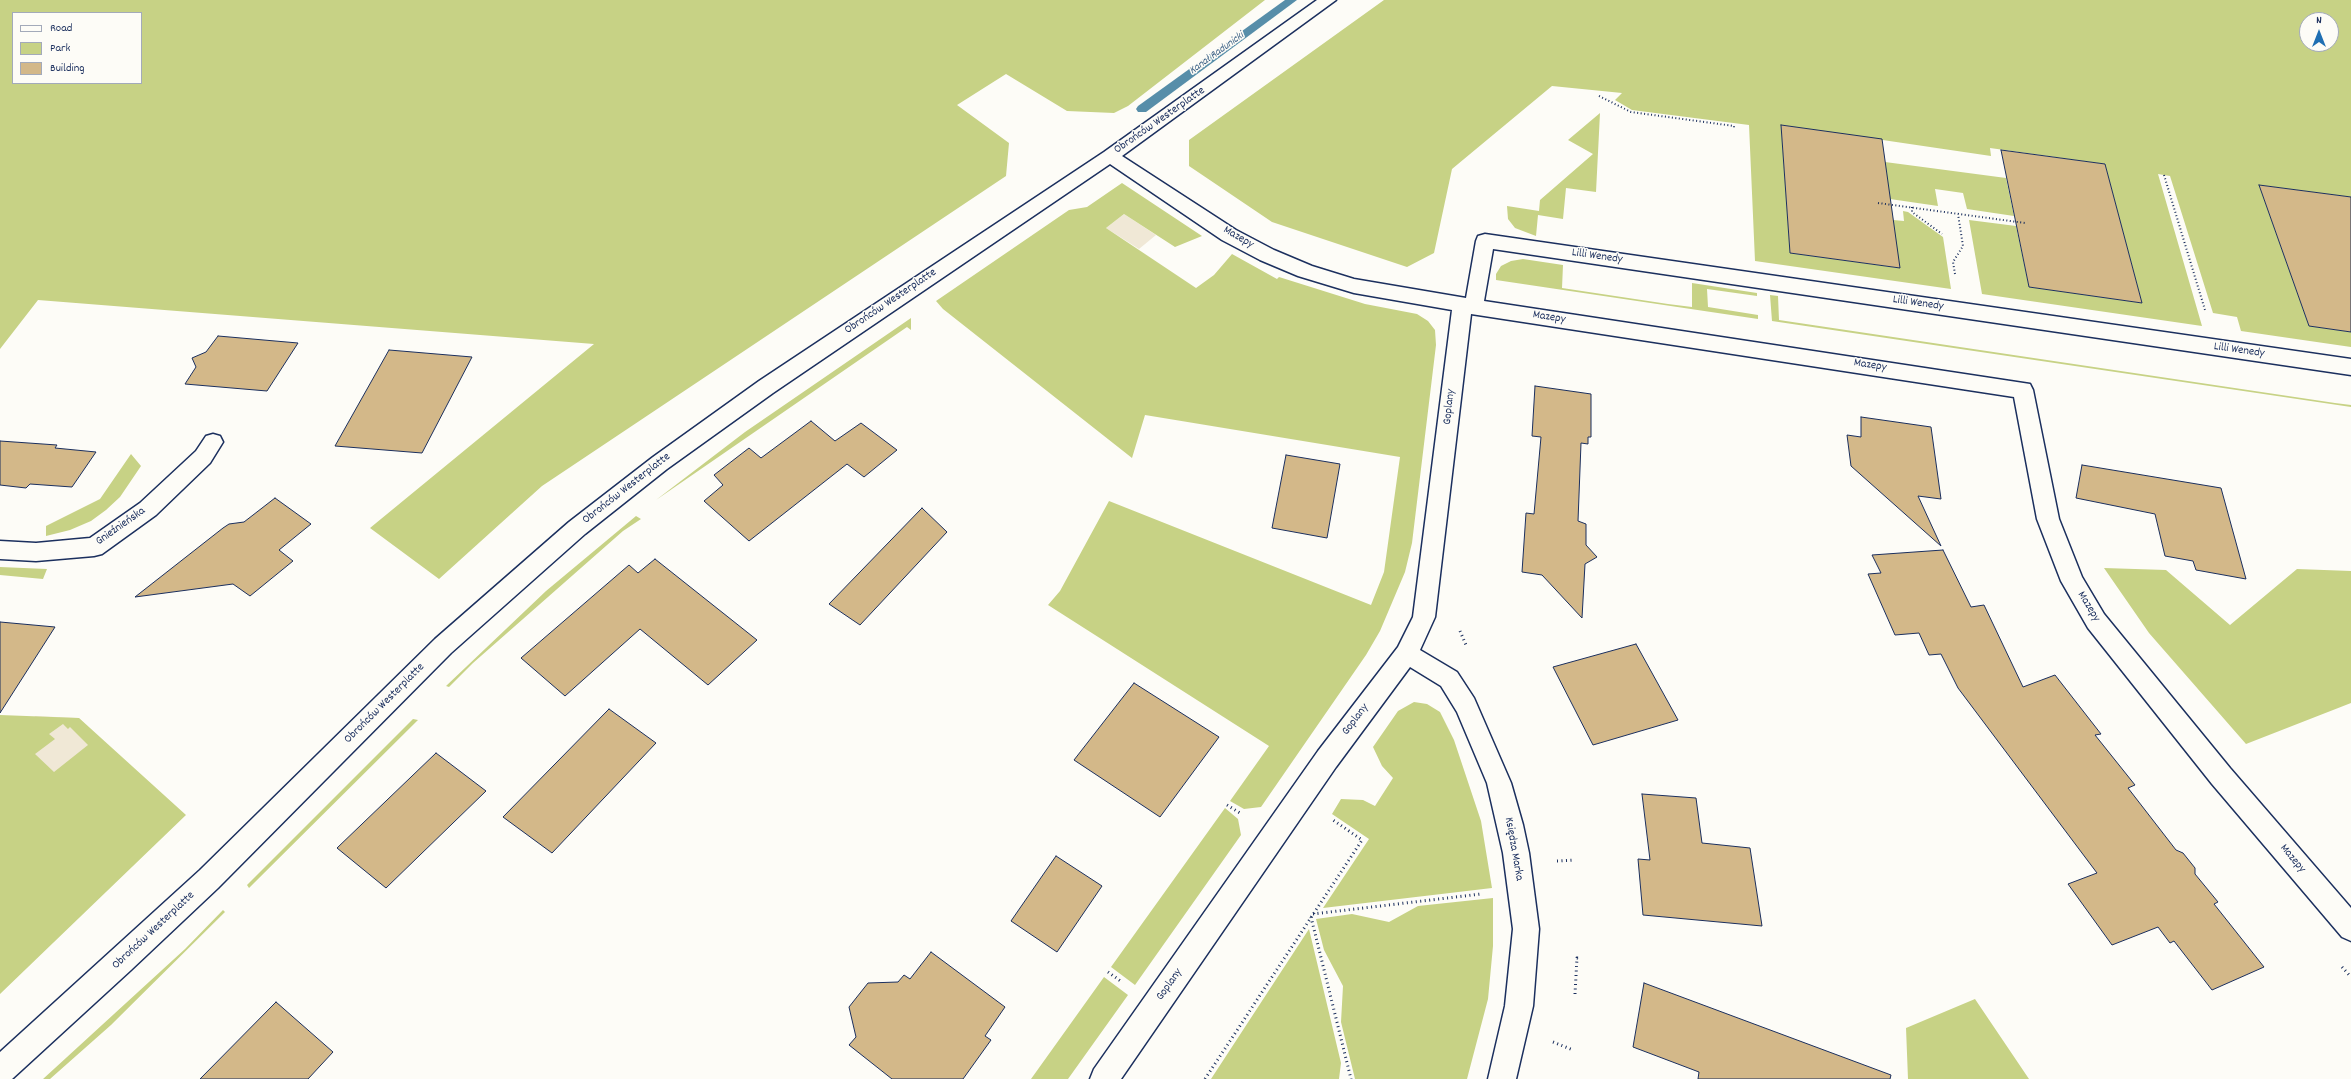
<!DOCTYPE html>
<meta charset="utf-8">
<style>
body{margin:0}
#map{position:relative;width:2351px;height:1079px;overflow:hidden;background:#fdfcf7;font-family:Dekko,sans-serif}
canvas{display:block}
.legend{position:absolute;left:12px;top:12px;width:130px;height:72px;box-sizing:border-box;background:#fdfcf7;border:1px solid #a3aaba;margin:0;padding:5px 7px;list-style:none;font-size:12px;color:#1b2f5e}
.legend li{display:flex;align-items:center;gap:8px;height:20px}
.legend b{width:20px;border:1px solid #a3aaba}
.north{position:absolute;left:2299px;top:12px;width:40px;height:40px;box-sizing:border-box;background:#fdfcf7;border:1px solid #a3aaba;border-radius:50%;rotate:0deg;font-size:11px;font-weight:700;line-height:16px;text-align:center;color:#1b2f5e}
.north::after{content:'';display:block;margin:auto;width:14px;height:18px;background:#1f6fb2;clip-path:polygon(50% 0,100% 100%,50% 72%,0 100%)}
</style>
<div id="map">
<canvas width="2351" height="1079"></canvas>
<ul class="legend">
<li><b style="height:5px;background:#fdfcf7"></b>Road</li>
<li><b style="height:11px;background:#c7d285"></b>Park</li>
<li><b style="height:11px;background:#d3b889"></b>Building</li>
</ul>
<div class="north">N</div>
</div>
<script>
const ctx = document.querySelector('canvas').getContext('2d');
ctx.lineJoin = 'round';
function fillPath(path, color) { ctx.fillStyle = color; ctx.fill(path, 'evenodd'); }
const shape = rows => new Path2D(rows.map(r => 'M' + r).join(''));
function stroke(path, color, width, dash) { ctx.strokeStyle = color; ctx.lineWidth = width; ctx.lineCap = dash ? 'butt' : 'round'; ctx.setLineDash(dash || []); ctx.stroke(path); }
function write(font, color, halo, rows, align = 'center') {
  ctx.font = font + ' Dekko,sans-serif'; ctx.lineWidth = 3; ctx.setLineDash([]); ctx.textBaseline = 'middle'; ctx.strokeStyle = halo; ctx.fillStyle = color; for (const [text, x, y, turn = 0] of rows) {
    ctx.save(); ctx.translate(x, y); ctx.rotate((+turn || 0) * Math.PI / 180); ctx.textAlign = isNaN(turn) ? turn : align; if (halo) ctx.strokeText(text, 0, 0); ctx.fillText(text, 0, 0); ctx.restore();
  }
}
fillPath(shape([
 [1124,214,1156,235,1139,249,1106,228],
 [35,716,79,718,106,744,53,787,0,777]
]), '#f0e8d6');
fillPath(shape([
 [0,0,1265,0,1128,106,1114,113,1067,111,1006,74,957,105,1009,143,1006,176,542,486,439,579,370,528,594,344,38,300,0,349],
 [13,13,141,13,141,83,13,83],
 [1384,0,2351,0,2351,197,2259,185,2309,326,2351,332,2351,347,2241,331,2237,317,2213,313,2170,176,2158,174,2202,326,1982,294,1969,220,2016,226,2029,287,2142,303,2105,164,1990,148,1991,156,1781,125,1790,253,1899,268,1893,220,1904,221,1903,211,1908,212,1943,237,1951,289,1755,261,1749,125,1632,110,1615,100,1622,93,1552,86,1452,169,1434,253,1407,267,1272,222,1189,166,1189,140],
 [2307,20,2331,20,2331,44,2307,44],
 [1600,113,1596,192,1566,188,1563,219,1538,215,1536,236,1515,228,1508,219,1507,206,1539,211,1540,200,1593,154,1568,140],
 [1885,162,2006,178,2014,216,1967,209,1963,193,1935,189,1938,206,1890,199],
 [1122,183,1202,236,1175,247,1124,214,1106,228,1196,288,1214,275,1232,254,1277,279,1279,277,1365,304,1417,314,1428,321,1435,330,1436,345,1412,543,1405,572,1380,631,1366,655,1261,807,1244,809,1230,801,1269,746,1048,605,1060,591,1109,501,1371,605,1384,572,1400,457,1145,415,1132,458,943,309,936,301,1069,210,1087,207],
 [1523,259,1563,265,1562,288,1668,304,1692,307,1692,283,1757,293,1757,296,1707,289,1708,307,1758,315,1758,319,1496,280,1496,274,1501,266,1511,261],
 [1770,295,1778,296,1779,320,2335,403,2351,405,2351,407,1772,321],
 [911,318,911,330,907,327,656,500,745,432],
 [131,454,141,466,120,497,106,510,91,521,70,530,46,536,46,526,100,499],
 [636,516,641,519,623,531,473,663,449,687,446,686,546,591],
 [0,567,47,569,43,579,0,575],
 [2104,568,2166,570,2230,625,2297,569,2351,571,2351,703,2246,744,2149,633],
 [1414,702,1427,704,1440,712,1454,740,1481,821,1492,888,1323,908,1369,839,1332,814,1341,799,1363,800,1375,806,1393,778,1382,766,1373,747,1398,711],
 [0,715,79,718,186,815,0,994],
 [63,724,68,729,70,727,88,745,54,772,35,754,55,739,49,734],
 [413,719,418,720,249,888,247,885],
 [1225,808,1238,819,1241,835,1135,985,1111,967],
 [1493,898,1493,946,1488,999,1467,1079,1355,1079,1341,1022,1343,986,1324,950,1316,919,1352,914,1389,922,1418,906],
 [223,910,225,912,111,1025,50,1079,43,1079,185,949],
 [1309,929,1341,1063,1339,1079,1211,1079],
 [1104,977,1128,995,1068,1079,1031,1079],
 [1975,999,2029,1079,1908,1079,1906,1028]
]), '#c7d285');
fillPath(shape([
 [1285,0,1297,0,1146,112,1138,112,1136,109,1138,106,1285,0]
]), '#578ea9');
const building = shape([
 [1781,125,1882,139,1900,268,1790,253,1781,125],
 [2001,150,2105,164,2142,303,2029,287,2001,150],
 [2259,185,2351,197,2351,332,2309,326,2259,185],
 [218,336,298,343,267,391,185,384,196,367,192,358,206,352,218,336],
 [389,350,472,357,422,453,335,446,389,350],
 [1535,386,1591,394,1591,437,1588,437,1588,444,1581,443,1578,521,1586,524,1586,545,1597,557,1585,564,1582,618,1542,575,1522,572,1526,513,1534,514,1541,437,1532,436,1535,386],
 [1861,417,1931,427,1941,499,1918,496,1941,546,1851,466,1847,435,1861,437,1861,417],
 [811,421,835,441,861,423,897,450,864,477,847,464,749,541,704,501,723,485,714,475,749,448,761,458,811,421],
 [0,441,57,445,55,448,96,452,72,487,30,484,26,488,0,485,0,441],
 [1286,455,1340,464,1327,538,1272,528,1286,455],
 [2082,465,2221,488,2246,579,2196,570,2193,561,2165,556,2155,514,2076,498,2082,465],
 [275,498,311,524,279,550,293,561,250,596,233,584,135,597,223,528,229,524,244,522,275,498],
 [922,508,947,532,860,625,829,604,922,508],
 [1943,550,1971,607,1984,605,2023,687,2055,675,2101,734,2095,735,2135,785,2128,788,2176,850,2183,853,2195,868,2195,874,2218,902,2214,904,2264,967,2212,990,2174,941,2170,943,2158,927,2112,945,2068,884,2097,873,1958,688,1941,654,1929,655,1919,633,1895,635,1868,574,1881,573,1872,555,1943,550],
 [655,559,757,640,708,685,640,629,565,696,521,658,629,565,638,573,655,559],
 [0,622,55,627,0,713,0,622],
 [1636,644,1678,720,1593,745,1553,667,1636,644],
 [1134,683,1219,737,1160,817,1074,760,1134,683],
 [609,709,656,743,552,853,503,817,609,709],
 [436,753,486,791,386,888,337,848,436,753],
 [1642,794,1696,798,1702,843,1750,848,1762,926,1643,915,1638,859,1650,860,1642,794],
 [1056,856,1102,886,1057,952,1011,921,1056,856],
 [931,952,1005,1007,985,1036,991,1040,963,1079,892,1079,849,1045,856,1037,849,1007,868,983,898,982,904,975,910,979,931,952],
 [1644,983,1891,1075,1890,1079,1698,1079,1699,1072,1633,1047,1644,983],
 [276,1002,333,1052,308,1079,200,1079,276,1002]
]);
fillPath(building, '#d3b889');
stroke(building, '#1b2f5e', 1);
const minor = shape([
 [1317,0,1336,0,1122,156,1236,230,1274,250,1312,266,1354,279,1466,298,1476,241,1478,236,1485,234,2351,359,2351,375,1493,249,1484,301,2030,384,2033,390,2059,519,2082,577,2104,614,2230,768,2351,908,2351,941,2342,937,2212,784,2088,628,2061,581,2037,519,2014,397,1471,314,1435,617,1420,650,1457,672,1474,698,1511,783,1523,825,1529,853,1539,929,1533,1006,1516,1079,1488,1079,1505,1006,1513,929,1503,853,1487,783,1457,712,1441,686,1410,667,1336,767,1121,1079,1090,1079,1094,1069,1318,751,1398,647,1413,617,1452,310,1354,293,1298,276,1260,260,1222,240,1110,164,773,393,667,469,585,534,451,653,218,888,131,970,12,1079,0,1079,0,1052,200,870,435,639,569,522,653,457,759,381,1104,152,1317,0],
 [213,434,220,436,223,442,210,463,156,515,102,554,94,556,36,561,0,559,0,541,36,543,90,538,140,503,196,451,206,436,213,434]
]);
stroke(minor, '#1b2f5e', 3);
stroke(shape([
 [1599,96,1631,112,1734,126,1734,129],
 [2164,175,2205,310],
 [1878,203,2025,223],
 [1912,207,1912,212,1942,234],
 [1955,274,1953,262,1963,246,1958,214]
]), '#1b2f5e', 2, [1, 2.5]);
stroke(shape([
 [1460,631,1466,645],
 [1227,805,1240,813],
 [1557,861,1574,860],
 [1313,914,1481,894],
 [1311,917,1351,1079],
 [2342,967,2351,977],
 [1108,972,1122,982],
 [1575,994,1577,958,1581,959],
 [1553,1042,1573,1050],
 [1205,1079,1362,840,1333,820]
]), '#1b2f5e', 3, [1, 3.5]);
fillPath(minor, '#fdfcf7');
write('italic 11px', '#395f84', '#fdfcf7', [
 ["Kanał Radunicki",1217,54,-36]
]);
write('12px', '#1b2f5e', '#fdfcf7', [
 ["Obrońców Westerplatte",1160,121,-35],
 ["Mazepy",1238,238,30],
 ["Lilli Wenedy",1597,257,8],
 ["Obrońców Westerplatte",891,302,-34],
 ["Lilli Wenedy",1918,304,8],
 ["Mazepy",1549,318,9],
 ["Lilli Wenedy",2239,351,8],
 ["Mazepy",1870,366,9],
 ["Goplany",1450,407,-84],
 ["Obrońców Westerplatte",627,489,-38],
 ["Gnieźnieńska",121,527,-35],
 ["Mazepy",2088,607,59],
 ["Obrońców Westerplatte",385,704,-45],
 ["Goplany",1356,720,-53],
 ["Księdza Marka",1513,849,80],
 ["Mazepy",2292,859,50],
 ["Obrońców Westerplatte",154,931,-43],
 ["Goplany",1170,985,-55]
]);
</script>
